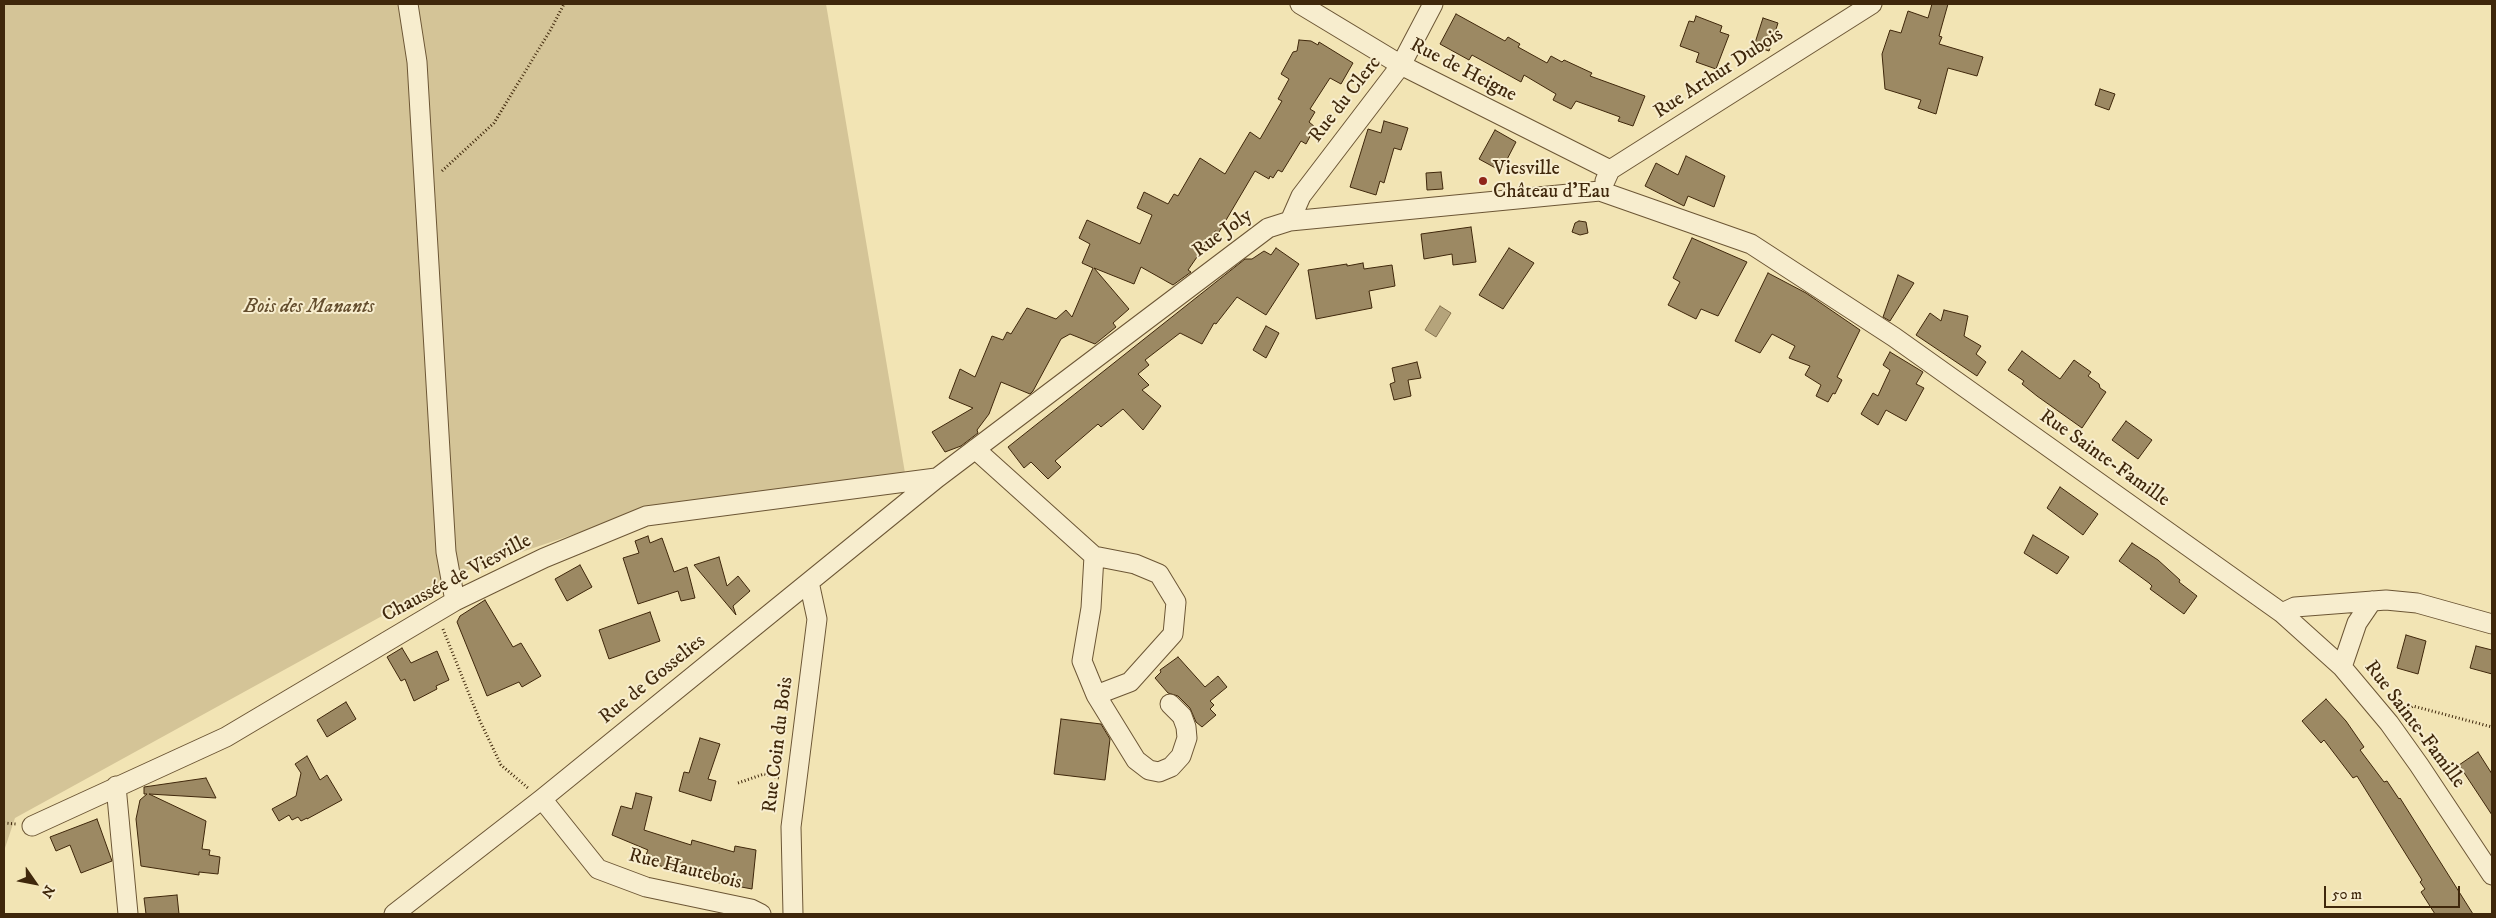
<!DOCTYPE html>
<meta charset="utf-8">
<style>
body{margin:0}
#map{position:relative;width:2496px;height:918px;overflow:hidden;background:#f2e4b4;font-family:"IM FELL DW Pica",serif}
canvas{display:block}
.frame{position:absolute;inset:0;border:5px solid #3f270b;pointer-events:none}
.north{position:absolute;left:10px;top:858px;width:50px;height:50px;-webkit-text-stroke:4px #f7edce;paint-order:stroke;rotate:123deg;font-size:14px;font-weight:700;line-height:20px;text-align:center;color:#3f270b}
.north::after{content:'';display:block;margin:auto;width:18px;height:22px;background:#3f270b;clip-path:polygon(50% 0,100% 100%,50% 72%,0 100%)}
.scale{position:absolute;left:2324px;top:886px;width:136px;height:22px;box-sizing:border-box;border:2px solid #3f270b;border-top:0;padding-left:6px;font-size:15px;line-height:18px;white-space:nowrap;color:#3f270b;-webkit-text-stroke:4px #f7edce;paint-order:stroke}
</style>
<div id="map">
<canvas width="2496" height="918"></canvas>
<div class="frame"></div>
<div class="north">N</div>
<div class="scale">50 m</div>
</div>
<script>
const ctx = document.querySelector('canvas').getContext('2d');
ctx.lineJoin = 'round';
function fillPath(path, color) { ctx.fillStyle = color; ctx.fill(path, 'evenodd'); }
const shape = rows => new Path2D(rows.map(r => 'M' + r).join(''));
function stroke(path, color, width, dash) { ctx.strokeStyle = color; ctx.lineWidth = width; ctx.lineCap = dash ? 'butt' : 'round'; ctx.setLineDash(dash || []); ctx.stroke(path); }
function write(font, color, halo, rows, align = 'center') {
  ctx.font = font + ' "IM FELL DW Pica",serif'; ctx.lineWidth = 4; ctx.setLineDash([]); ctx.textBaseline = 'middle'; ctx.strokeStyle = halo; ctx.fillStyle = color; for (const [text, x, y, turn = 0] of rows) {
    ctx.save(); ctx.translate(x, y); ctx.rotate((+turn || 0) * Math.PI / 180); ctx.textAlign = isNaN(turn) ? turn : align; if (halo) ctx.strokeText(text, 0, 0); ctx.fillText(text, 0, 0); ctx.restore();
  }
}
fillPath(shape([
 [4,4,826,4,905,473,655,507,462,572,15,818,4,851]
]), '#d4c497');
const water = shape([
 [1440,306,1451,313,1436,337,1425,330,1440,306]
]);
fillPath(water, '#b5a47b');
stroke(water, '#86724e', 1);
const building = shape([
 [1932,4,1948,4,1939,36,1942,37,1939,44,1983,57,1977,76,1948,68,1936,114,1918,108,1921,100,1885,89,1882,54,1890,30,1901,33,1908,11,1928,18,1932,4],
 [1456,14,1505,41,1508,37,1520,44,1518,47,1547,63,1551,56,1562,62,1564,60,1592,73,1590,76,1645,96,1633,126,1618,121,1620,117,1576,101,1571,109,1553,100,1556,94,1524,75,1521,82,1472,55,1469,60,1440,44,1456,14],
 [1696,16,1722,26,1720,32,1729,35,1716,69,1696,62,1699,53,1680,46,1689,21,1694,22,1696,16],
 [1763,18,1778,23,1769,51,1754,46,1763,18],
 [1299,40,1311,41,1318,45,1319,42,1353,63,1341,84,1330,78,1310,109,1315,112,1309,122,1315,127,1306,144,1301,141,1282,172,1278,170,1273,178,1270,176,1269,179,1255,171,1219,232,1215,231,1188,270,1191,272,1173,285,1141,267,1134,284,1094,268,1129,309,1113,323,1116,327,1095,344,1070,334,1061,339,1033,391,1030,394,1001,382,989,414,977,430,978,433,961,446,945,452,932,432,973,408,949,398,960,369,975,377,992,336,1003,340,1007,332,1011,334,1027,308,1056,319,1066,310,1072,317,1093,268,1082,263,1090,244,1079,238,1087,220,1140,244,1152,215,1137,208,1144,192,1168,204,1174,194,1178,196,1200,158,1225,174,1250,132,1260,139,1282,101,1278,99,1289,79,1281,74,1293,52,1297,51,1299,40],
 [2100,89,2115,94,2109,110,2095,105,2100,89],
 [1384,121,1408,128,1401,150,1394,148,1384,183,1380,181,1376,195,1350,187,1368,129,1381,133,1384,121],
 [1495,130,1516,142,1501,171,1479,159,1495,130],
 [1686,156,1725,176,1714,207,1688,196,1684,206,1645,186,1656,163,1678,175,1686,156],
 [1441,172,1443,189,1427,190,1426,173,1441,172],
 [1579,221,1586,222,1588,233,1580,235,1572,232,1575,223,1579,221],
 [1471,227,1476,262,1453,265,1452,254,1424,259,1421,234,1471,227],
 [1692,238,1747,262,1718,316,1701,309,1696,319,1668,305,1680,282,1673,278,1692,238],
 [1276,248,1299,264,1266,315,1237,297,1216,324,1214,323,1202,344,1180,333,1145,360,1149,365,1138,374,1149,385,1142,390,1161,406,1143,430,1123,409,1101,427,1098,424,1055,461,1061,467,1048,479,1031,462,1024,468,1008,447,1245,259,1252,259,1264,251,1271,255,1276,248],
 [1509,248,1534,263,1503,309,1479,295,1509,248],
 [1363,263,1364,269,1392,265,1395,286,1369,291,1372,308,1316,319,1308,270,1347,264,1347,266,1363,263],
 [1768,273,1806,293,1860,330,1837,377,1842,380,1835,394,1833,393,1828,402,1816,396,1821,385,1805,375,1810,366,1789,358,1795,346,1772,334,1760,353,1735,341,1768,273],
 [1898,275,1914,283,1890,321,1883,317,1898,275],
 [1944,310,1968,316,1964,336,1981,346,1976,354,1986,362,1977,376,1916,335,1930,313,1941,321,1944,310],
 [1266,326,1279,333,1266,358,1253,350,1266,326],
 [2022,351,2060,379,2074,360,2091,372,2088,376,2099,384,2100,388,2106,392,2082,428,2037,396,2022,384,2024,381,2008,370,2022,351],
 [1890,352,1923,372,1916,384,1924,388,1906,421,1886,410,1878,425,1861,414,1873,393,1878,396,1890,370,1883,365,1890,352],
 [1417,362,1421,378,1408,380,1411,396,1394,400,1390,384,1395,382,1392,368,1417,362],
 [2126,421,2152,440,2138,459,2112,440,2126,421],
 [2060,487,2098,514,2083,535,2047,508,2060,487],
 [2033,535,2069,557,2057,574,2024,553,2033,535],
 [648,536,650,543,662,538,674,572,687,567,695,598,681,601,678,591,638,604,623,558,639,553,635,541,648,536],
 [2132,543,2158,560,2180,580,2179,582,2197,596,2184,614,2150,589,2152,586,2149,583,2119,561,2132,543],
 [719,557,727,586,738,576,750,591,733,606,736,615,694,565,719,557],
 [580,565,592,587,567,601,555,579,580,565],
 [485,600,513,647,521,643,541,676,522,687,519,682,487,696,457,622,460,616,485,600],
 [650,612,660,641,609,659,599,630,650,612],
 [2406,635,2426,641,2418,674,2397,668,2406,635],
 [2476,646,2492,650,2492,674,2470,668,2476,646],
 [402,648,411,663,437,651,449,680,436,686,437,689,414,701,405,679,401,681,387,657,402,648],
 [1178,657,1205,687,1218,676,1227,687,1210,701,1214,705,1210,709,1216,715,1202,727,1196,722,1190,708,1178,696,1168,693,1155,678,1161,672,1160,670,1178,657],
 [2326,699,2346,721,2364,747,2360,750,2384,782,2387,781,2399,799,2400,798,2473,914,2435,914,2421,892,2425,889,2420,882,2422,880,2357,776,2353,778,2324,740,2321,743,2302,721,2326,699],
 [346,702,356,719,327,737,317,720,346,702],
 [1061,719,1101,724,1110,739,1105,780,1054,774,1061,719],
 [700,738,720,744,708,779,716,781,711,801,679,791,684,772,689,773,700,738],
 [2478,752,2492,774,2492,815,2459,765,2478,752],
 [307,756,320,780,327,775,342,800,307,819,307,818,301,821,298,817,292,820,289,815,279,821,272,809,296,796,301,773,295,764,307,756],
 [206,778,216,798,149,794,206,821,202,849,210,850,209,855,220,857,218,874,199,872,199,875,141,866,136,819,140,800,147,794,144,794,144,787,206,778],
 [636,793,652,797,644,830,691,845,692,840,734,852,735,846,756,850,752,889,715,882,654,864,655,860,645,857,648,850,612,835,621,806,632,809,636,793],
 [97,819,112,861,81,873,70,845,56,851,50,837,97,819],
 [177,895,179,914,146,914,144,898,177,895]
]);
fillPath(building, '#9c8963');
stroke(building, '#3f270b', 1);
const minor = shape([
 [408,4,417,62,446,552,455,601],
 [1300,4,1401,65,1610,170],
 [1605,181,1610,170,1872,4],
 [1290,221,1301,196,1401,65,1433,4],
 [975,449,1094,556,1091,608,1082,661,1096,695,1130,682,1173,634,1176,602,1159,574,1135,564,1094,556],
 [2282,613,2295,607,2386,600,2417,603,2492,624],
 [2342,667,2357,623,2372,601],
 [1096,695,1136,760,1149,770,1159,772,1171,767,1181,756,1187,738,1186,727,1182,716,1170,704],
 [116,786,128,914],
 [542,799,598,869,646,887,751,909,761,914],
 [32,826,226,737,455,601,544,558,646,516,936,478],
 [394,914,542,799,937,478,1268,228,1290,221,1600,191,1751,244,1894,337,2282,613,2342,667,2389,723,2419,765,2492,875],
 [793,914,791,827,817,619,809,582]
]);
stroke(minor, '#6c5635', 21);
stroke(shape([
 [442,171,494,123,551,29,564,4],
 [443,629,480,721,501,765,528,788],
 [2403,713,2413,706,2492,727],
 [738,783,764,774,779,778],
 [4,823,16,824]
]), '#3f270b', 3, [1, 2.5]);
stroke(minor, '#f7edce', 19);
for (const [x, y, r, color] of [
 [1483,181,5,"#8f2418"]
]) { const dot = new Path2D(); dot.arc(x, y, r, 0, 2 * Math.PI); ctx.fillStyle = color; ctx.fill(dot); stroke(dot, '#f7edce', 2); }
write('20px', '#3f270b', '#f7edce', [
 ["Rue de Heigne",1463,71,27],
 ["Rue Arthur Dubois",1719,74,-33],
 ["Rue du Clerc",1346,100,-52],
 ["Rue Joly",1223,234,-36],
 ["Rue Sainte-Famille",2104,459,35],
 ["Chaussée de Viesville",457,579,-28],
 ["Rue de Gosselies",653,680,-39],
 ["Rue Sainte-Famille",2414,725,53],
 ["Rue Coin du Bois",779,745,-83],
 ["Rue Hautebois",685,870,14]
]);
write('20px', '#3f270b', '#f7edce', [
 ["Viesville",1493,170],
 ["Château d'Eau",1493,193]
], 'left');
write('italic 20px', '#644e2e', '#f7edce', [
 ["Bois des Manants",309,308]
]);
</script>
